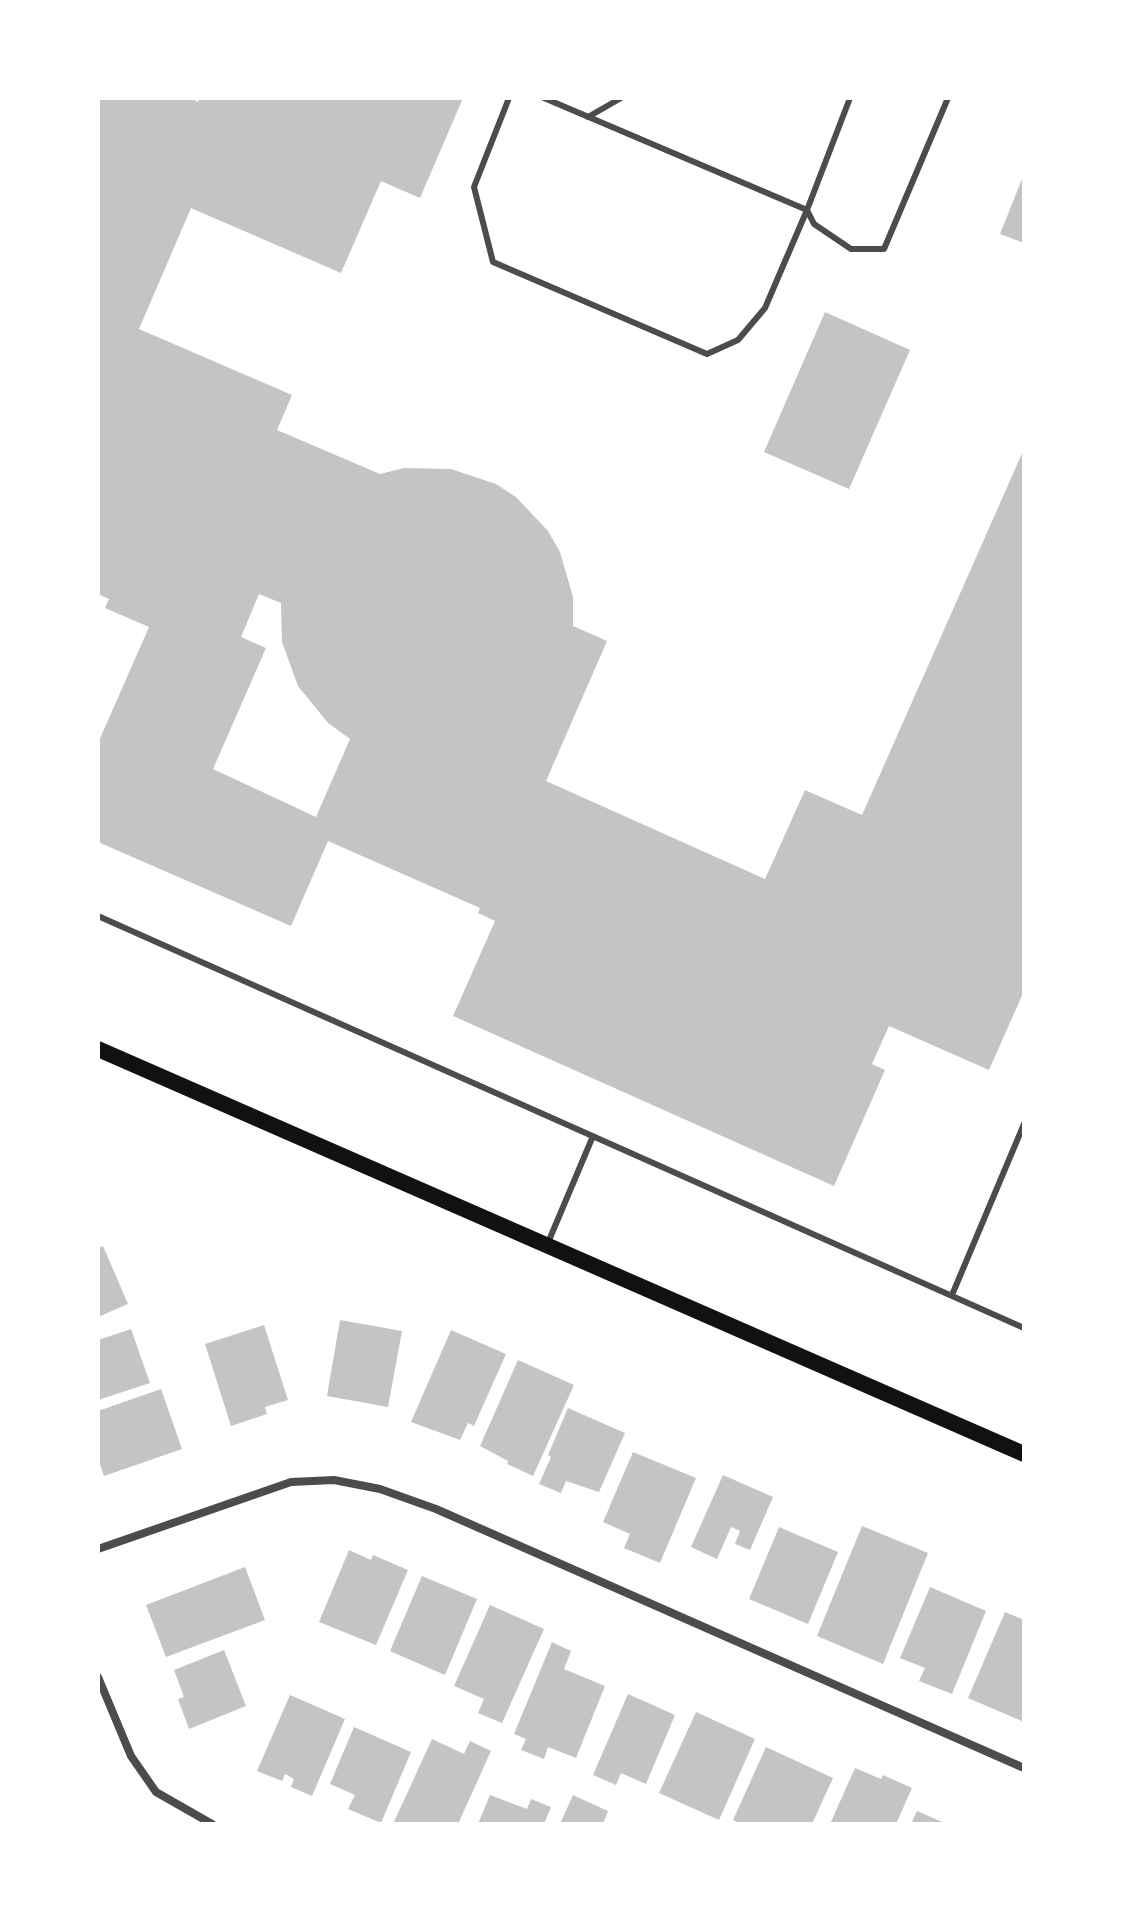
<!DOCTYPE html>
<style>
body{margin:0}
#map{position:relative;width:1122px;height:1922px;overflow:hidden;background:#fff;font-family:Karla,sans-serif}
canvas{display:block}
.frame{position:absolute;inset:0;border:100px solid #fff;pointer-events:none}
</style>
<div id="map">
<canvas width="1122" height="1922"></canvas>
<div class="frame"></div>
</div>
<script>
const ctx = document.querySelector('canvas').getContext('2d');
ctx.lineJoin = 'round';
function fillPath(path, color) { ctx.fillStyle = color; ctx.fill(path, 'evenodd'); }
const shape = rows => new Path2D(rows.map(r => 'M' + r).join(''));
function stroke(path, color, width, dash) { ctx.strokeStyle = color; ctx.lineWidth = width; ctx.lineCap = dash ? 'butt' : 'round'; ctx.setLineDash(dash || []); ctx.stroke(path); }
fillPath(shape([
 [98,98,190,98,198,102,200,98,463,98,420,198,381,181,341,273,191,208,139,329,292,395,277,430,380,474,404,468,451,469,496,484,516,497,548,531,560,552,573,597,573,626,607,641,546,781,765,879,805,790,862,815,1024,449,1024,991,989,1070,889,1026,872,1064,885,1070,834,1186,453,1016,495,921,478,913,480,908,328,841,291,926,98,842,98,743,149,627,105,608,109,599,98,594],
 [259,594,281,603,282,642,298,686,328,723,350,739,316,817,213,769,266,648,241,637],
 [1024,174,1024,243,1000,234],
 [825,312,910,350,849,489,764,452],
 [103,1246,128,1304,98,1317,98,1248],
 [340,1320,402,1331,388,1407,327,1396],
 [264,1325,288,1400,265,1407,267,1414,231,1426,205,1344],
 [131,1329,150,1383,98,1400,98,1340],
 [451,1330,506,1354,474,1426,468,1423,460,1440,411,1422],
 [518,1360,574,1385,533,1476,507,1464,508,1461,480,1446],
 [161,1389,182,1449,104,1476,98,1459,98,1411],
 [568,1408,625,1433,599,1492,566,1481,561,1493,539,1484,551,1457,548,1455],
 [633,1452,696,1478,660,1563,624,1548,630,1534,603,1522],
 [723,1475,773,1497,750,1550,735,1544,740,1531,731,1527,717,1559,691,1547],
 [862,1526,928,1553,883,1664,817,1636],
 [779,1527,838,1552,808,1624,749,1599],
 [349,1550,371,1560,373,1555,408,1570,376,1645,319,1622],
 [245,1567,265,1620,166,1657,146,1605],
 [422,1576,477,1599,445,1675,390,1651],
 [930,1587,986,1611,952,1694,919,1681,925,1668,900,1658],
 [490,1605,544,1629,502,1723,478,1713,484,1699,454,1686],
 [1005,1612,1024,1620,1024,1722,968,1698],
 [552,1642,571,1651,564,1669,605,1686,576,1758,548,1747,544,1759,521,1750,526,1739,514,1734],
 [224,1650,246,1706,189,1729,178,1699,184,1697,174,1670],
 [628,1694,675,1715,646,1784,621,1773,616,1785,593,1775],
 [290,1695,345,1719,312,1796,291,1787,294,1779,285,1774,282,1781,257,1771],
 [696,1712,755,1739,719,1820,659,1793],
 [354,1727,411,1752,381,1823,348,1809,355,1795,330,1784],
 [432,1739,464,1754,470,1741,491,1751,458,1824,393,1824],
 [766,1747,833,1778,812,1824,741,1824,733,1820],
 [855,1768,881,1779,883,1775,912,1788,896,1824,830,1824],
 [490,1795,527,1809,531,1799,551,1807,544,1824,478,1824],
 [573,1795,608,1811,603,1824,560,1824],
 [917,1811,947,1824,911,1824]
]), '#c4c4c4');
stroke(shape([
 [509,98,474,187,493,262,707,354,738,340,765,308,807,210,544,98],
 [850,98,807,210,814,224,851,249,884,249,948,98],
 [588,117,621,98],
 [98,916,1024,1328],
 [547,1245,593,1136],
 [952,1295,1024,1124]
]), '#4c4c4c', 6);
stroke(shape([
 [98,1549,291,1482,334,1480,380,1489,436,1509,1024,1768],
 [98,1677,131,1756,156,1792,212,1824]
]), '#4c4c4c', 8);
stroke(shape([
 [98,1049,1024,1454]
]), '#111', 16);
</script>
